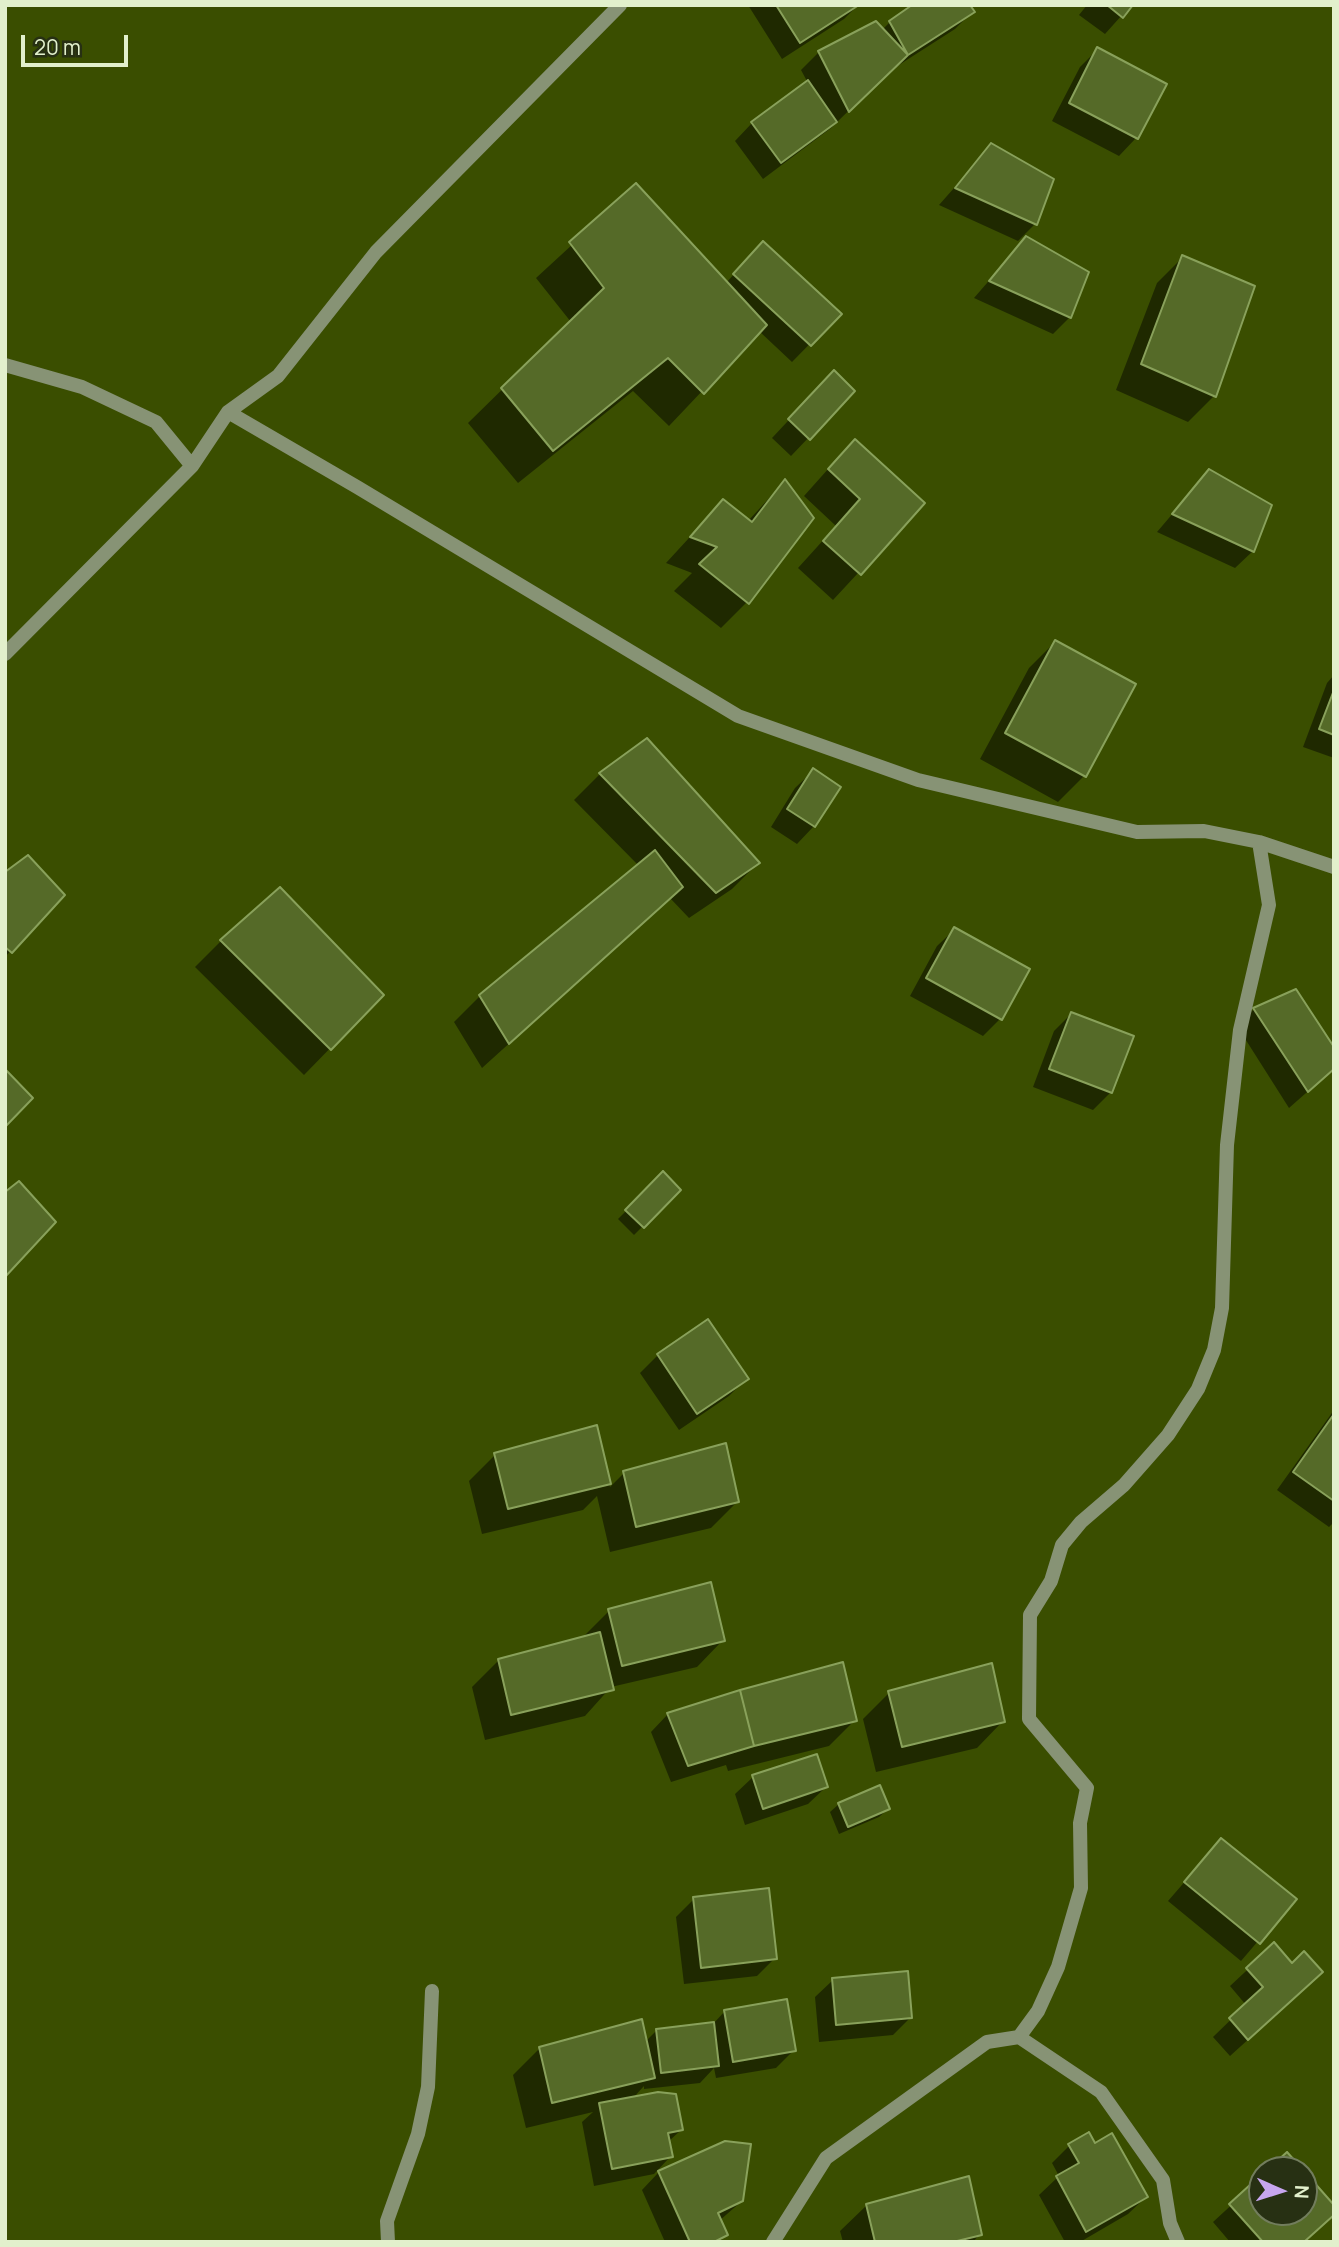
<!DOCTYPE html>
<style>
body{margin:0}
#map{position:relative;width:1339px;height:2247px;overflow:hidden;background:#3a4e00;font-family:Manrope,sans-serif}
canvas{display:block}
.frame{position:absolute;inset:0;border:7px solid #e2f0cc;pointer-events:none}
.north{position:absolute;left:1248px;top:2156px;width:70px;height:70px;box-sizing:border-box;background:#273013;border:2px solid #727d5d;border-radius:50%;rotate:93deg;font-size:19px;font-weight:700;line-height:28px;text-align:center;color:#e2f0cc}
.north::after{content:'';display:block;margin:auto;width:24px;height:32px;background:#c7a6ef;clip-path:polygon(50% 0,100% 100%,50% 72%,0 100%)}
.scale{position:absolute;left:21px;top:35px;width:107px;height:32px;box-sizing:border-box;border:4px solid #e2f0cc;border-top:0;padding-left:9px;font-size:21px;line-height:24px;white-space:nowrap;color:#e2f0cc;-webkit-text-stroke:5px #273013;paint-order:stroke}
</style>
<div id="map">
<canvas width="1339" height="2247"></canvas>
<div class="frame"></div>
<div class="north">N</div>
<div class="scale">20 m</div>
</div>
<script>
const ctx = document.querySelector('canvas').getContext('2d');
ctx.lineJoin = 'round';
function fillPath(path, color) { ctx.fillStyle = color; ctx.fill(path, 'evenodd'); }
const shape = rows => new Path2D(rows.map(r => 'M' + r).join(''));
function stroke(path, color, width, dash) { ctx.strokeStyle = color; ctx.lineWidth = width; ctx.lineCap = dash ? 'butt' : 'round'; ctx.setLineDash(dash || []); ctx.stroke(path); }
fillPath(shape([
 [748,5,858,5,844,19,782,59],
 [1087,5,1131,5,1105,34,1079,15],
 [972,12,955,29,888,72,831,128,763,179,735,141,752,123,808,83,801,70,819,52,882,30,890,22],
 [1098,49,1164,85,1136,138,1119,156,1052,121,1080,67],
 [992,145,1035,224,1018,241,939,205],
 [636,186,726,283,746,261,839,314,792,362,759,331,669,426,633,391,518,483,468,423,571,322,536,278],
 [1026,238,1070,317,1053,334,974,298],
 [1183,257,1214,396,1188,422,1116,390,1157,283],
 [817,390,853,391,791,456,772,438],
 [829,468,923,503,833,600,798,568,836,526,804,496],
 [1209,471,1253,551,1235,568,1157,532],
 [784,482,747,602,721,628,674,591,692,573,666,563,723,501,748,521],
 [1055,642,1084,776,1058,802,980,759,1029,668],
 [1334,675,1334,758,1303,747,1327,683],
 [813,771,814,826,797,844,771,827,795,788],
 [600,774,758,863,732,889,689,918,670,898,482,1068,454,1022,480,996,639,866,574,800],
 [5,874,63,895,5,957],
 [955,929,1000,1019,983,1036,910,996,937,946],
 [221,941,382,995,304,1075,195,967],
 [1254,1009,1323,1078,1289,1108,1237,1026],
 [1071,1014,1111,1092,1093,1110,1033,1087,1054,1031],
 [663,1174,679,1190,634,1235,618,1219],
 [708,1321,746,1379,729,1396,679,1430,640,1373,658,1355],
 [1334,1410,1334,1522,1329,1527,1277,1490],
 [596,1428,610,1487,624,1473,737,1502,711,1528,610,1552,597,1496,583,1510,482,1534,469,1481,495,1455],
 [609,1611,723,1640,697,1667,611,1687,585,1716,485,1740,472,1687,498,1661,582,1638],
 [889,1693,1003,1721,977,1748,876,1772,863,1719],
 [668,1714,855,1720,829,1746,728,1771,726,1765,671,1782,651,1732],
 [816,1756,826,1787,808,1804,745,1825,735,1794,753,1777],
 [839,1804,888,1809,879,1817,839,1834,830,1812],
 [1221,1840,1294,1899,1241,1961,1168,1901],
 [694,1899,775,1958,757,1976,684,1984,676,1917],
 [1274,1945,1303,1990,1230,2056,1213,2037,1246,2005,1230,1986],
 [833,1980,910,2018,893,2035,819,2042,815,1997],
 [725,2011,794,2050,776,2068,716,2078,714,2068,700,2083,644,2089,644,2086,632,2099,681,2130,668,2142,671,2156,654,2174,594,2186,582,2122,593,2112,526,2128,513,2075,540,2048,645,2042,657,2030,713,2024],
 [1088,2135,1094,2145,1146,2197,1128,2214,1080,2242,1065,2242,1039,2195,1059,2176,1052,2163,1069,2146],
 [726,2142,742,2201,719,2221,726,2235,719,2242,665,2242,642,2190,658,2173],
 [1304,2174,1334,2208,1304,2242,1230,2242,1213,2222,1262,2177,1262,2212,1304,2212],
 [867,2205,980,2234,973,2242,843,2242,840,2231]
]), '#0007');
const building = shape([
 [776,5,859,5,800,43,776,5],
 [912,5,970,5,975,12,908,55,889,21,912,5],
 [1107,5,1133,5,1123,18,1107,5],
 [876,21,908,55,849,112,818,51,876,21],
 [1097,47,1167,84,1138,139,1069,103,1097,47],
 [808,80,837,122,781,163,751,122,808,80],
 [991,143,1054,179,1037,225,955,188,991,143],
 [636,183,767,325,704,394,668,358,553,451,501,388,604,288,569,242,636,183],
 [1026,236,1089,272,1071,318,989,281,1026,236],
 [763,241,842,314,811,346,733,274,763,241],
 [1182,255,1255,286,1216,397,1141,364,1182,255],
 [834,370,855,391,810,440,788,419,834,370],
 [855,439,925,503,861,575,823,541,860,499,828,469,855,439],
 [1209,469,1272,505,1254,552,1172,514,1209,469],
 [785,479,814,518,749,604,699,564,717,547,690,537,723,499,752,522,785,479],
 [1055,640,1136,684,1086,777,1005,733,1055,640],
 [1334,690,1334,735,1319,729,1334,690],
 [647,738,760,863,716,893,599,773,647,738],
 [813,768,841,787,815,827,787,809,813,768],
 [655,850,683,887,509,1044,479,995,655,850],
 [28,855,65,895,12,953,5,947,5,872,28,855],
 [280,887,384,995,331,1050,220,940,280,887],
 [954,927,1030,969,1002,1020,926,978,954,927],
 [1296,989,1334,1047,1334,1069,1308,1092,1253,1008,1296,989],
 [1071,1012,1134,1036,1112,1093,1049,1069,1071,1012],
 [5,1069,33,1098,5,1127,5,1069],
 [663,1171,681,1190,644,1228,625,1210,663,1171],
 [19,1181,56,1222,5,1277,5,1192,19,1181],
 [708,1319,749,1379,697,1414,657,1354,708,1319],
 [1334,1414,1334,1501,1293,1472,1334,1414],
 [597,1425,611,1484,508,1509,494,1453,597,1425],
 [726,1443,739,1502,636,1527,623,1471,726,1443],
 [711,1582,725,1641,622,1666,608,1609,711,1582],
 [600,1632,614,1690,511,1715,498,1659,600,1632],
 [843,1662,857,1721,754,1746,740,1690,843,1662],
 [992,1663,1005,1722,902,1747,888,1691,992,1663],
 [740,1690,754,1746,688,1766,667,1713,740,1690],
 [817,1754,828,1787,763,1809,752,1775,817,1754],
 [880,1785,890,1809,848,1827,838,1803,880,1785],
 [1221,1838,1297,1899,1260,1944,1184,1882,1221,1838],
 [769,1888,777,1959,701,1968,693,1897,769,1888],
 [1274,1942,1292,1963,1304,1951,1323,1972,1248,2040,1229,2018,1263,1987,1246,1968,1274,1942],
 [908,1971,912,2018,836,2025,832,1978,908,1971],
 [787,1999,796,2051,733,2062,724,2010,787,1999],
 [642,2019,655,2078,552,2103,539,2047,642,2019],
 [714,2022,719,2066,661,2073,656,2029,714,2022],
 [658,2092,676,2094,683,2130,668,2133,673,2157,612,2169,599,2103,658,2092],
 [1089,2132,1095,2143,1112,2133,1148,2197,1086,2232,1056,2176,1079,2163,1068,2144,1089,2132],
 [725,2141,751,2144,743,2201,718,2213,728,2235,714,2242,690,2242,658,2171,725,2141],
 [1287,2152,1303,2170,1267,2170,1287,2152],
 [1304,2171,1334,2205,1334,2215,1304,2242,1263,2242,1229,2204,1262,2174,1262,2212,1304,2212,1304,2171],
 [969,2176,982,2235,953,2242,875,2242,866,2204,969,2176]
]);
fillPath(building, '#556a28');
stroke(building, '#89a15b', 2);
stroke(shape([
 [5,365,82,387,156,422,192,466],
 [228,412,357,487,738,716,918,780,1137,832,1204,831,1259,842,1334,867],
 [5,654,192,466,228,412,278,376,376,252,620,5],
 [388,2242,387,2221,418,2134,428,2087,432,1991],
 [773,2242,826,2158,987,2042,1019,2037],
 [1178,2242,1170,2223,1163,2180,1101,2092,1019,2037,1038,2011,1058,1967,1081,1888,1080,1823,1087,1788,1029,1719,1030,1615,1051,1581,1062,1545,1081,1522,1124,1485,1168,1435,1198,1389,1214,1350,1222,1308,1227,1145,1240,1030,1269,905,1259,842]
]), '#879375', 14);
</script>
